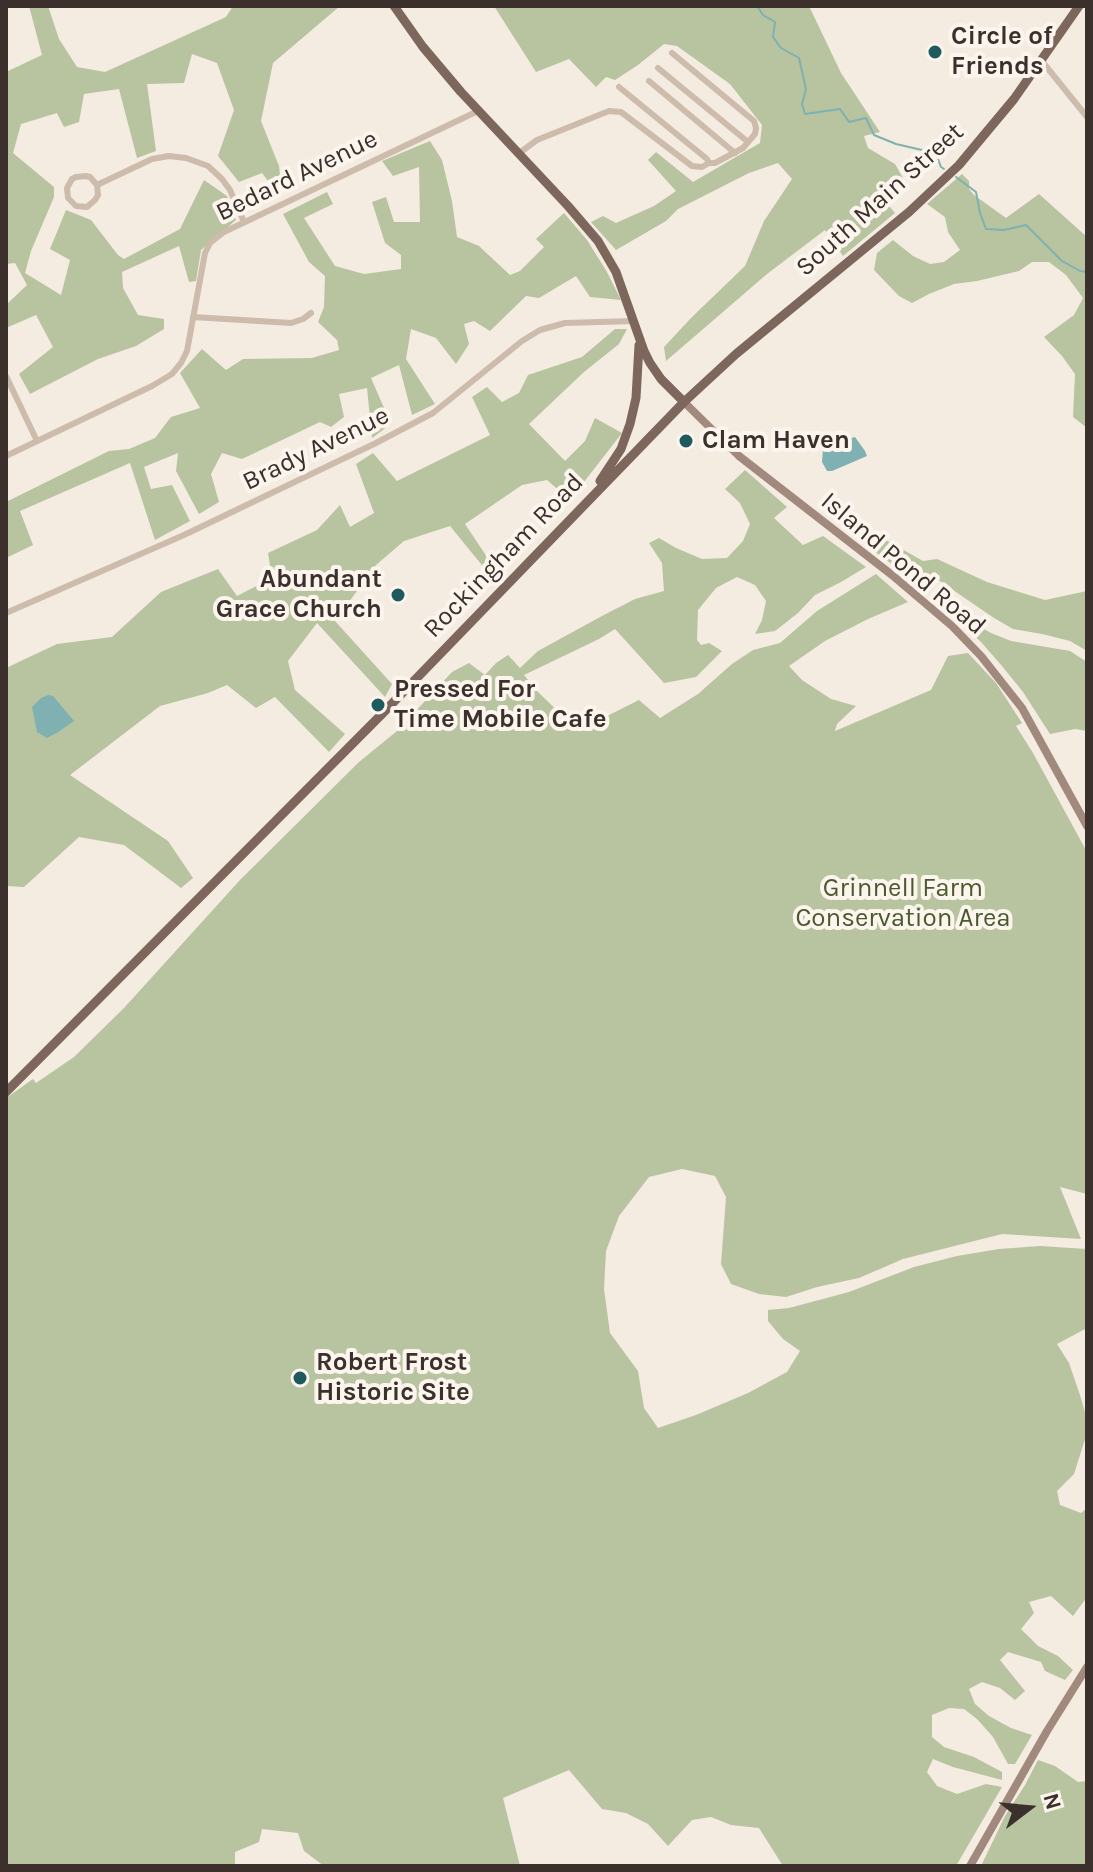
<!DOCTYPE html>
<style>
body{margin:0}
#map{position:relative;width:1093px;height:1872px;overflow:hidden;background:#f4ebe1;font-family:Karla,sans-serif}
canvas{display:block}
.frame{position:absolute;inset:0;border:8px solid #3b302b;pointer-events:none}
.north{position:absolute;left:989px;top:1768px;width:80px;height:80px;-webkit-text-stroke:6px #fbf5ee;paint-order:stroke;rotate:74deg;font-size:22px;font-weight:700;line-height:32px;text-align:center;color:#3b302b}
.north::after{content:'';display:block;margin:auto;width:28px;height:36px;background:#3b302b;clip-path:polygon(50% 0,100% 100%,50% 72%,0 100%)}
</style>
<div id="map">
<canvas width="1093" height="1872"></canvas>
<div class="frame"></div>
<div class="north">N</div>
</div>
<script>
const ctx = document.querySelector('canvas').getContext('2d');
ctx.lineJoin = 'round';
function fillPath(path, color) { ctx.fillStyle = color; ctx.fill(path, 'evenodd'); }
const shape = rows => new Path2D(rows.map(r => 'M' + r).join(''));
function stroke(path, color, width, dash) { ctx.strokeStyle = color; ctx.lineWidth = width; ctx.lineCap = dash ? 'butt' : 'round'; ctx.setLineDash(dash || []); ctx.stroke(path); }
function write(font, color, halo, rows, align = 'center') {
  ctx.font = font + ' Karla,sans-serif'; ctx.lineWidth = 8; ctx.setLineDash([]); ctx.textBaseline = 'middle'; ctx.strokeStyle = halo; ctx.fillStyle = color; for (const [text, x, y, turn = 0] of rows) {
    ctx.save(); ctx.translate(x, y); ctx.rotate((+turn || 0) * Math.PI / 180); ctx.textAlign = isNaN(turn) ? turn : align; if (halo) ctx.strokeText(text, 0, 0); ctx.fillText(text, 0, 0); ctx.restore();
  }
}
fillPath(shape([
 [29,6,48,6,59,39,77,67,105,72,226,17,233,6,340,6,273,63,261,121,279,166,282,192,268,181,262,173,239,182,218,156,234,110,217,63,192,54,184,83,147,84,156,151,137,158,119,89,84,94,79,122,64,127,57,113,21,124,13,153,54,187,54,197,31,251,25,273,61,295,70,260,50,249,66,210,91,220,118,255,124,259,180,229,204,180,227,196,236,220,201,250,196,281,189,282,179,246,122,272,123,288,138,315,164,319,164,329,136,346,98,359,30,394,19,374,53,347,36,315,6,328,6,305,27,285,15,263,6,264,6,72,42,55],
 [494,6,809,6,841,73,880,132,864,136,868,148,895,164,904,180,888,187,881,196,895,213,843,256,825,230,767,274,666,361,664,347,691,318,745,266,764,221,792,179,778,163,749,173,678,209,666,221,616,250,591,222,603,216,616,223,654,206,676,191,648,160,656,152,693,182,760,143,762,125,730,84,677,46,664,44,638,65,615,80,606,77,596,87,569,59,536,72],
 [430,141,442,160,452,201,457,237,479,246,510,275,520,271,544,247,536,239,564,213,587,240,607,272,621,300,590,297,576,276,539,298,526,296,490,331,474,321,464,324,469,344,456,364,436,338,411,329,406,359,435,404,412,415,399,365,371,378,391,424,372,438,367,388,339,394,344,417,331,427,320,422,242,459,222,453,211,474,219,502,199,514,176,471,178,453,144,467,151,489,172,485,190,521,155,540,130,463,20,511,33,545,6,558,6,502,109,451,129,449,155,438,171,417,200,408,180,373,202,349,226,370,243,359,312,358,339,350,337,340,318,322,324,307,325,276,309,262,283,214,327,192,333,204,304,218,335,266,364,274,401,269,401,255,385,243,372,202,386,197,394,222,420,222,419,167,393,176,382,161],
 [962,174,969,181,969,189,974,195,1006,218,1039,194,1087,237,1087,428,1073,417,1075,374,1062,356,1044,337,1074,315,1083,298,1066,275,1049,262,1032,262,1019,271,977,281,954,284,929,294,912,303,899,296,874,270,877,253,893,240,913,256,930,264,944,262,960,250,948,232,945,217,927,204],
 [615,329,627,329,619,344,584,372,529,424,565,461,585,441,595,418,622,433,570,500,547,480,522,485,465,524,491,563,503,555,513,560,494,580,450,526,404,541,376,565,335,621,392,684,385,697,317,623,288,661,295,690,345,734,329,752,275,697,256,708,227,685,208,693,160,706,70,775,168,841,193,878,181,888,124,845,79,837,24,887,6,886,6,668,57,644,112,637,161,592,218,569,237,596,272,578,268,553,317,530,340,505,350,527,374,513,356,464,373,453,397,481,490,435,472,397,487,387,502,402,519,393,528,375,582,357],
 [745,470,787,507,774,518,803,545,823,536,866,567,841,582,815,595,798,613,775,631,755,634,762,620,766,601,755,585,737,577,716,588,698,610,697,640,701,645,709,643,722,651,696,677,664,683,615,629,599,639,524,675,537,691,569,722,605,717,639,700,660,718,698,694,732,664,753,650,780,643,817,611,876,574,908,602,868,619,825,641,789,666,802,680,831,699,856,706,837,724,835,731,931,690,948,656,968,653,996,683,1022,723,1016,726,1033,753,1087,852,1087,1194,1060,1187,1081,1239,1002,1234,903,1259,859,1278,817,1287,786,1297,759,1294,731,1284,721,1264,726,1197,715,1176,682,1169,649,1177,619,1216,606,1251,604,1289,610,1333,638,1371,644,1408,658,1428,696,1415,748,1393,787,1372,800,1351,783,1339,768,1321,768,1310,789,1308,849,1292,914,1267,957,1256,999,1249,1040,1246,1087,1249,1087,1328,1057,1344,1069,1363,1080,1395,1087,1419,1087,1433,1074,1474,1057,1491,1060,1505,1081,1513,1087,1508,1087,1597,1073,1616,1051,1596,1029,1602,1034,1613,1021,1629,1038,1646,1058,1656,1073,1670,1065,1680,1045,1671,1041,1662,1008,1652,1000,1660,1025,1691,1015,1700,1000,1688,982,1682,969,1689,975,1704,989,1716,1011,1728,1032,1735,1015,1764,1008,1764,993,1737,977,1719,964,1709,949,1708,932,1715,932,1737,944,1747,974,1757,1002,1772,1002,1780,953,1767,933,1759,927,1772,937,1786,957,1794,986,1784,1002,1787,956,1866,783,1866,759,1828,731,1825,711,1817,692,1820,668,1846,648,1824,626,1813,602,1809,569,1770,503,1798,520,1866,324,1866,304,1851,298,1833,262,1829,259,1842,235,1852,235,1866,6,1866,6,1093,9,1096,33,1079,36,1083,74,1057,124,1008,240,880,359,762,397,731,452,672,469,663,485,675,496,663,508,655,520,668,538,651,602,616,635,599,664,591,662,563,649,543,659,538,676,548,702,559,727,558,743,541,750,524,740,503,725,489],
 [870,531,923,561,937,559,987,582,1045,600,1087,591,1087,651,1070,641,1042,634,1013,629,994,618,937,579,923,587,859,540],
 [961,616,991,633,1011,641,1070,651,1087,662,1087,731,1075,729,1050,734,1023,692,1002,666,981,642,961,623],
 [1038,1760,1055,1766,1078,1782,1087,1781,1087,1866,981,1866,1005,1816,1025,1785]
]), '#b8c4a0');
fillPath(shape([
 [855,437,865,451,867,456,832,471,827,471,822,462,823,449,833,443],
 [48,695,53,696,74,721,58,732,47,738,37,732,32,707,41,698]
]), '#7fb0b2');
stroke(shape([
 [757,6,763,15,775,22,773,37,781,48,799,58,806,89,802,104,805,114,840,109,849,122,866,118,874,135,896,144,926,151,938,159,941,167,944,169],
 [956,177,976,192,980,213,986,229,1004,230,1026,225,1062,261,1080,271,1087,272]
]), '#7fb0b2', 2);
stroke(shape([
 [1041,60,1087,117],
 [658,68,748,142],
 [649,81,735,153],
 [619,87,707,159,709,163],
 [518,154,537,140,609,111,621,112,692,166,702,167,709,163,715,163,743,148,755,134,756,128,754,121,672,53],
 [97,185,98,195,95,200,87,207,76,206,68,198,67,188,72,179,76,177,86,176,90,177,97,185,152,159,169,156,186,158,208,166,222,179,230,190,244,222],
 [193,317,291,323,303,319,311,313],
 [6,376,37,441],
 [6,456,152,386,172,374,181,363,187,351,205,253,210,243,224,232,478,111],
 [6,613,184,535,376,443,433,413,522,341,540,330,565,323,634,321]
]), '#cdbbac', 6);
stroke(shape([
 [684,402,739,456,892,575,952,626,981,656,1022,708,1087,826],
 [970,1866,1047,1731,1087,1667]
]), '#a18a7d', 8);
stroke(shape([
 [394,6,423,47,461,92,568,206,598,241,616,272,644,351,650,363,661,379,684,402],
 [600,481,621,449,630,424,636,398,639,345],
 [6,1092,381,715,684,402,736,354,909,212,959,165,1014,99,1079,6]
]), '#7d675c', 9);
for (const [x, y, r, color] of [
 [935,52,8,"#1f5a5e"],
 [686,441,8,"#1f5a5e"],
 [398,595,8,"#1f5a5e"],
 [378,705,8,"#1f5a5e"],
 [300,1378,8,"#1f5a5e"]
]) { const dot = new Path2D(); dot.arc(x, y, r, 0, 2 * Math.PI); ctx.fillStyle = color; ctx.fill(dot); stroke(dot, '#fbf5ee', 3); }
write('bold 26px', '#3b302b', '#fbf5ee', [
 ["Circle of",951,37],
 ["Friends",951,67],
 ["Clam Haven",702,441],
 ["Abundant",382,580,"right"],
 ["Grace Church",382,610,"right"],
 ["Pressed For",394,690],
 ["Time Mobile Cafe",394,720],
 ["Robert Frost",316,1363],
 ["Historic Site",316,1393]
], 'left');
write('26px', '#3b302b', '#fbf5ee', [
 ["Bedard Avenue",297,176,-26],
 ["South Main Street",880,200,-42],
 ["Brady Avenue",316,449,-26],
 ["Rockingham Road",504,556,-46],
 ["Island Pond Road",903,564,40]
]);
write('26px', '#4a5a2e', '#fbf5ee', [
 ["Grinnell Farm",903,889],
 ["Conservation Area",903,919]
]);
</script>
